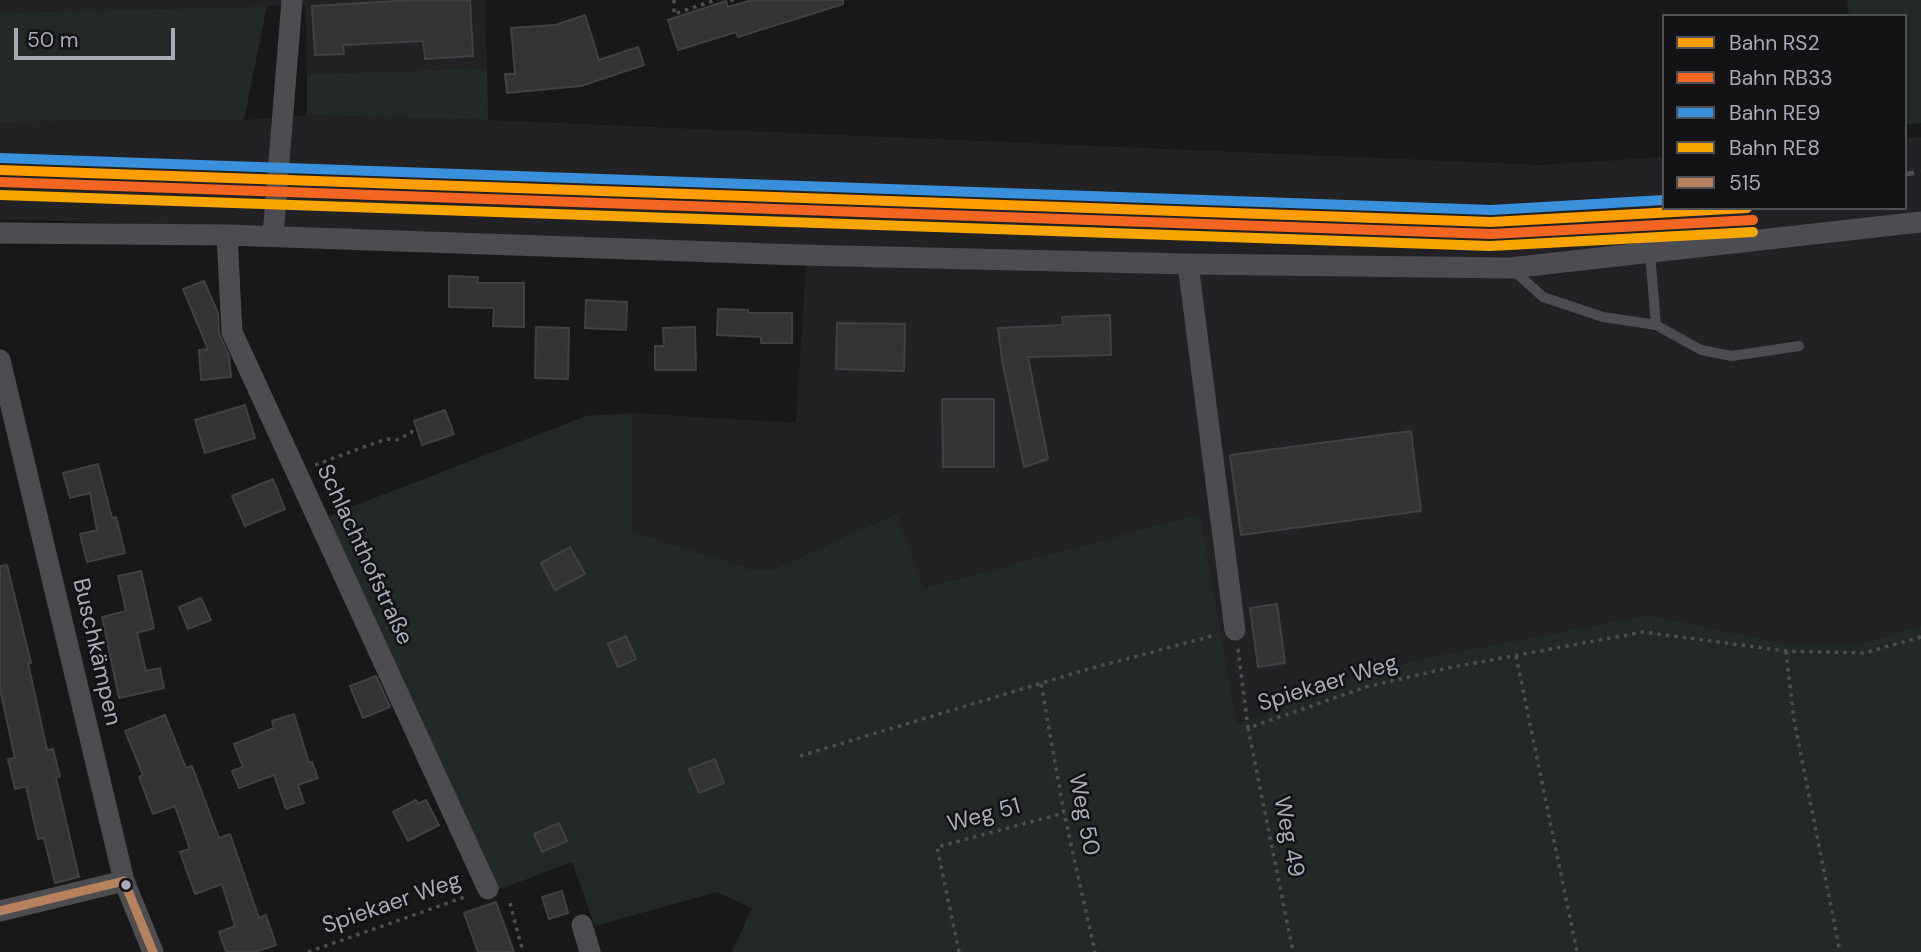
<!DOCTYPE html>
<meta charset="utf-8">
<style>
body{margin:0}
#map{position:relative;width:1921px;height:952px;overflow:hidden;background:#181818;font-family:"DM Sans",sans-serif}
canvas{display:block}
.legend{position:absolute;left:1662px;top:14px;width:245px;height:196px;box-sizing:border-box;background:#131214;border:2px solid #4f4f56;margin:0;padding:9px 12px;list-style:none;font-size:21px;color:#aaaab9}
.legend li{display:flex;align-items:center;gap:14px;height:35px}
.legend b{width:35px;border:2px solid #4f4f56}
.scale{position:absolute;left:14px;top:28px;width:161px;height:32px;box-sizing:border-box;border:4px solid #aaaab9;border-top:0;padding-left:9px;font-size:21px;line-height:24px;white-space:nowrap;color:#aaaab9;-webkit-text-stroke:5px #131214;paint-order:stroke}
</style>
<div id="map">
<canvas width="1921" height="952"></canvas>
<ul class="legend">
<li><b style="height:9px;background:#ff9e00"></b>Bahn RS2</li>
<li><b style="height:9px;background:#f26522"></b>Bahn RB33</li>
<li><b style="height:9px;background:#3a90db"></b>Bahn RE9</li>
<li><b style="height:9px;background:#f7a600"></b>Bahn RE8</li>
<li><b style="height:9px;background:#b6815c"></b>515</li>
</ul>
<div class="scale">50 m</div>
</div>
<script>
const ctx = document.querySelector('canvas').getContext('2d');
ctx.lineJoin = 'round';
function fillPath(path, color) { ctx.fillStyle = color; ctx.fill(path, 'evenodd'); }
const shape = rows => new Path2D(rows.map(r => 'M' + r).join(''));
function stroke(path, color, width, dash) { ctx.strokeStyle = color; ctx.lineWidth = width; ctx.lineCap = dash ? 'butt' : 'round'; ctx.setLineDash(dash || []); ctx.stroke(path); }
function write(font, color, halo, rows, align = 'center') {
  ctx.font = font + ' "DM Sans",sans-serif'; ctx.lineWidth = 5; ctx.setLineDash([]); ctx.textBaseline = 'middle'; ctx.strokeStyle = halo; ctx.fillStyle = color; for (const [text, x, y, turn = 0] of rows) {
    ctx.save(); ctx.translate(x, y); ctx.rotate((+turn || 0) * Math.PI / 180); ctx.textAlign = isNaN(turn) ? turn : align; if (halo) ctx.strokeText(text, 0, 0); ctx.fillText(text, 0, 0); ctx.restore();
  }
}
fillPath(shape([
 [0,0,485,0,487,68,307,74,305,5,0,13],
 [307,115,488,120,1541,165,1664,157,1664,208,1905,208,1905,138,1921,137,1921,625,1861,644,1787,644,1649,615,1445,654,1359,675,1237,724,1200,514,922,588,897,513,774,569,753,570,632,531,632,413,796,423,807,248,0,219,0,122,244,120]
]), '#222224');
fillPath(shape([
 [1847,0,1921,0,1921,123,1905,125,1905,16,1849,16],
 [267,6,244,120,0,122,0,13],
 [487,68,488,120,307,115,307,74],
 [632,413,632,531,753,570,774,569,897,513,923,588,1200,514,1237,724,1359,675,1445,654,1649,615,1787,644,1861,644,1921,625,1921,952,732,952,752,908,716,892,595,926,572,862,495,891,328,516,586,416]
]), '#222926');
const building = shape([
 [414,0,470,0,473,56,425,59,423,41,343,45,344,54,315,55,312,6,414,0],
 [752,0,843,0,843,4,738,37,736,32,678,50,668,20,726,1,728,7,752,0],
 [585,15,599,60,638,47,644,65,581,86,507,93,505,74,515,74,511,28,555,25,585,15],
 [449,276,478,277,477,283,524,283,524,327,493,326,494,308,449,307,449,276],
 [204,281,218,313,219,333,229,356,231,377,201,380,199,350,208,349,183,289,204,281],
 [586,300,627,302,626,330,585,328,586,300],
 [718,309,748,310,748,313,792,313,792,343,761,343,761,337,717,335,718,309],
 [1110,315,1111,355,1028,357,1048,459,1024,467,1002,360,998,328,1063,325,1062,317,1110,315],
 [837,323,905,324,904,371,836,369,837,323],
 [536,327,569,328,568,379,535,378,536,327],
 [695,327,696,370,655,370,655,346,664,346,663,328,695,327],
 [942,399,994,399,994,467,943,467,942,399],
 [245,405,255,438,205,453,195,420,245,405],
 [445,410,454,434,422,445,414,421,445,410],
 [1411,431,1421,511,1241,535,1230,455,1411,431],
 [98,464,112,518,116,517,125,553,87,562,80,534,97,530,90,493,70,498,63,473,98,464],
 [273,479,285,509,245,526,232,496,273,479],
 [570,547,585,574,555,590,541,563,570,547],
 [7,565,31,663,28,663,47,750,53,749,60,777,56,778,79,877,55,883,44,838,38,839,26,786,15,789,8,759,15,758,0,689,0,566,7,565],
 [141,571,154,628,137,633,146,671,160,668,164,688,119,698,102,617,126,611,118,576,141,571],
 [201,598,211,620,188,629,179,607,201,598],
 [1277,604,1285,663,1258,667,1250,608,1277,604],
 [626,636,636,659,618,667,608,644,626,636],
 [376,676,390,707,363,718,350,686,376,676],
 [294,714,309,763,312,762,318,778,298,785,304,803,286,809,274,775,239,788,232,771,243,767,234,744,274,728,272,721,294,714],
 [165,715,186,768,192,766,219,838,230,834,259,918,266,915,276,945,255,952,226,952,219,932,235,926,222,884,195,894,180,852,190,849,175,806,153,814,139,777,143,775,125,731,165,715],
 [715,759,724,783,699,793,689,769,715,759],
 [416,800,418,804,426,800,439,825,408,841,393,812,416,800],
 [559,823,567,841,542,852,534,834,559,823],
 [562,891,568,913,549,919,542,897,562,891],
 [496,902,514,952,478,952,464,913,496,902]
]);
fillPath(building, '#333334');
stroke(building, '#414044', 2);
stroke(shape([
 [674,0,674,14,716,0],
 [730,0,736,0],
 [315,465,386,439,397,440,411,433,414,426],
 [1238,649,1248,728,1366,687,1448,668,1643,632,1786,651,1864,653,1921,637],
 [1786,651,1794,720,1840,952],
 [1516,656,1577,952],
 [1041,684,1064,813,1095,952],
 [1248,728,1293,952],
 [800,756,1085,670,1216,635],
 [510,903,523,952],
 [308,952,468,896],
 [959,952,937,847,1064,813]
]), '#4e4e53', 3.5, [3.5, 5]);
stroke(shape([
 [1650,253,1656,325],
 [1512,269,1543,297,1603,317,1656,325,1701,350,1732,356,1799,346]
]), '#4c4c51', 10);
stroke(shape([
 [0,233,227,235,800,255,1188,264,1510,268,1921,222],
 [227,235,232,332,488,889],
 [273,236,292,0],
 [1188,264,1235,630],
 [0,360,124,881,153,952],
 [0,911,124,881],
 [582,925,590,952]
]), '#4c4c51', 21);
stroke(shape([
 [1905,174,1921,172]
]), '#4f4e53', 5, [9, 7]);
stroke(shape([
 [124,881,153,952],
 [0,911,124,881]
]), '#b6815c', 9);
stroke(shape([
 [0,170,1491,222,1747,208]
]), '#ff9e00', 10);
stroke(shape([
 [0,182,1491,234,1753,220]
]), '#f26522', 10);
stroke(shape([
 [0,158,1491,210,1664,200]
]), '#3a90db', 10);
stroke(shape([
 [0,195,1490,246,1753,232]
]), '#f7a600', 10);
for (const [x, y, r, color] of [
 [126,885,6,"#aaaab9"]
]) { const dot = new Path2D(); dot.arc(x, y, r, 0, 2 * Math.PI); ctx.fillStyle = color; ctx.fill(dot); stroke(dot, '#131214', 2.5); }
write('23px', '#aaaab9', '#131214', [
 ["Schlachthofstraße",364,555,65],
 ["Buschkämpen",96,652,77],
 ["Spiekaer Weg",1328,684,-17],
 ["Weg 50",1083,815,79],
 ["Weg 51",984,816,-15],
 ["Weg 49",1288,837,79],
 ["Spiekaer Weg",392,904,-19]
]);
</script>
